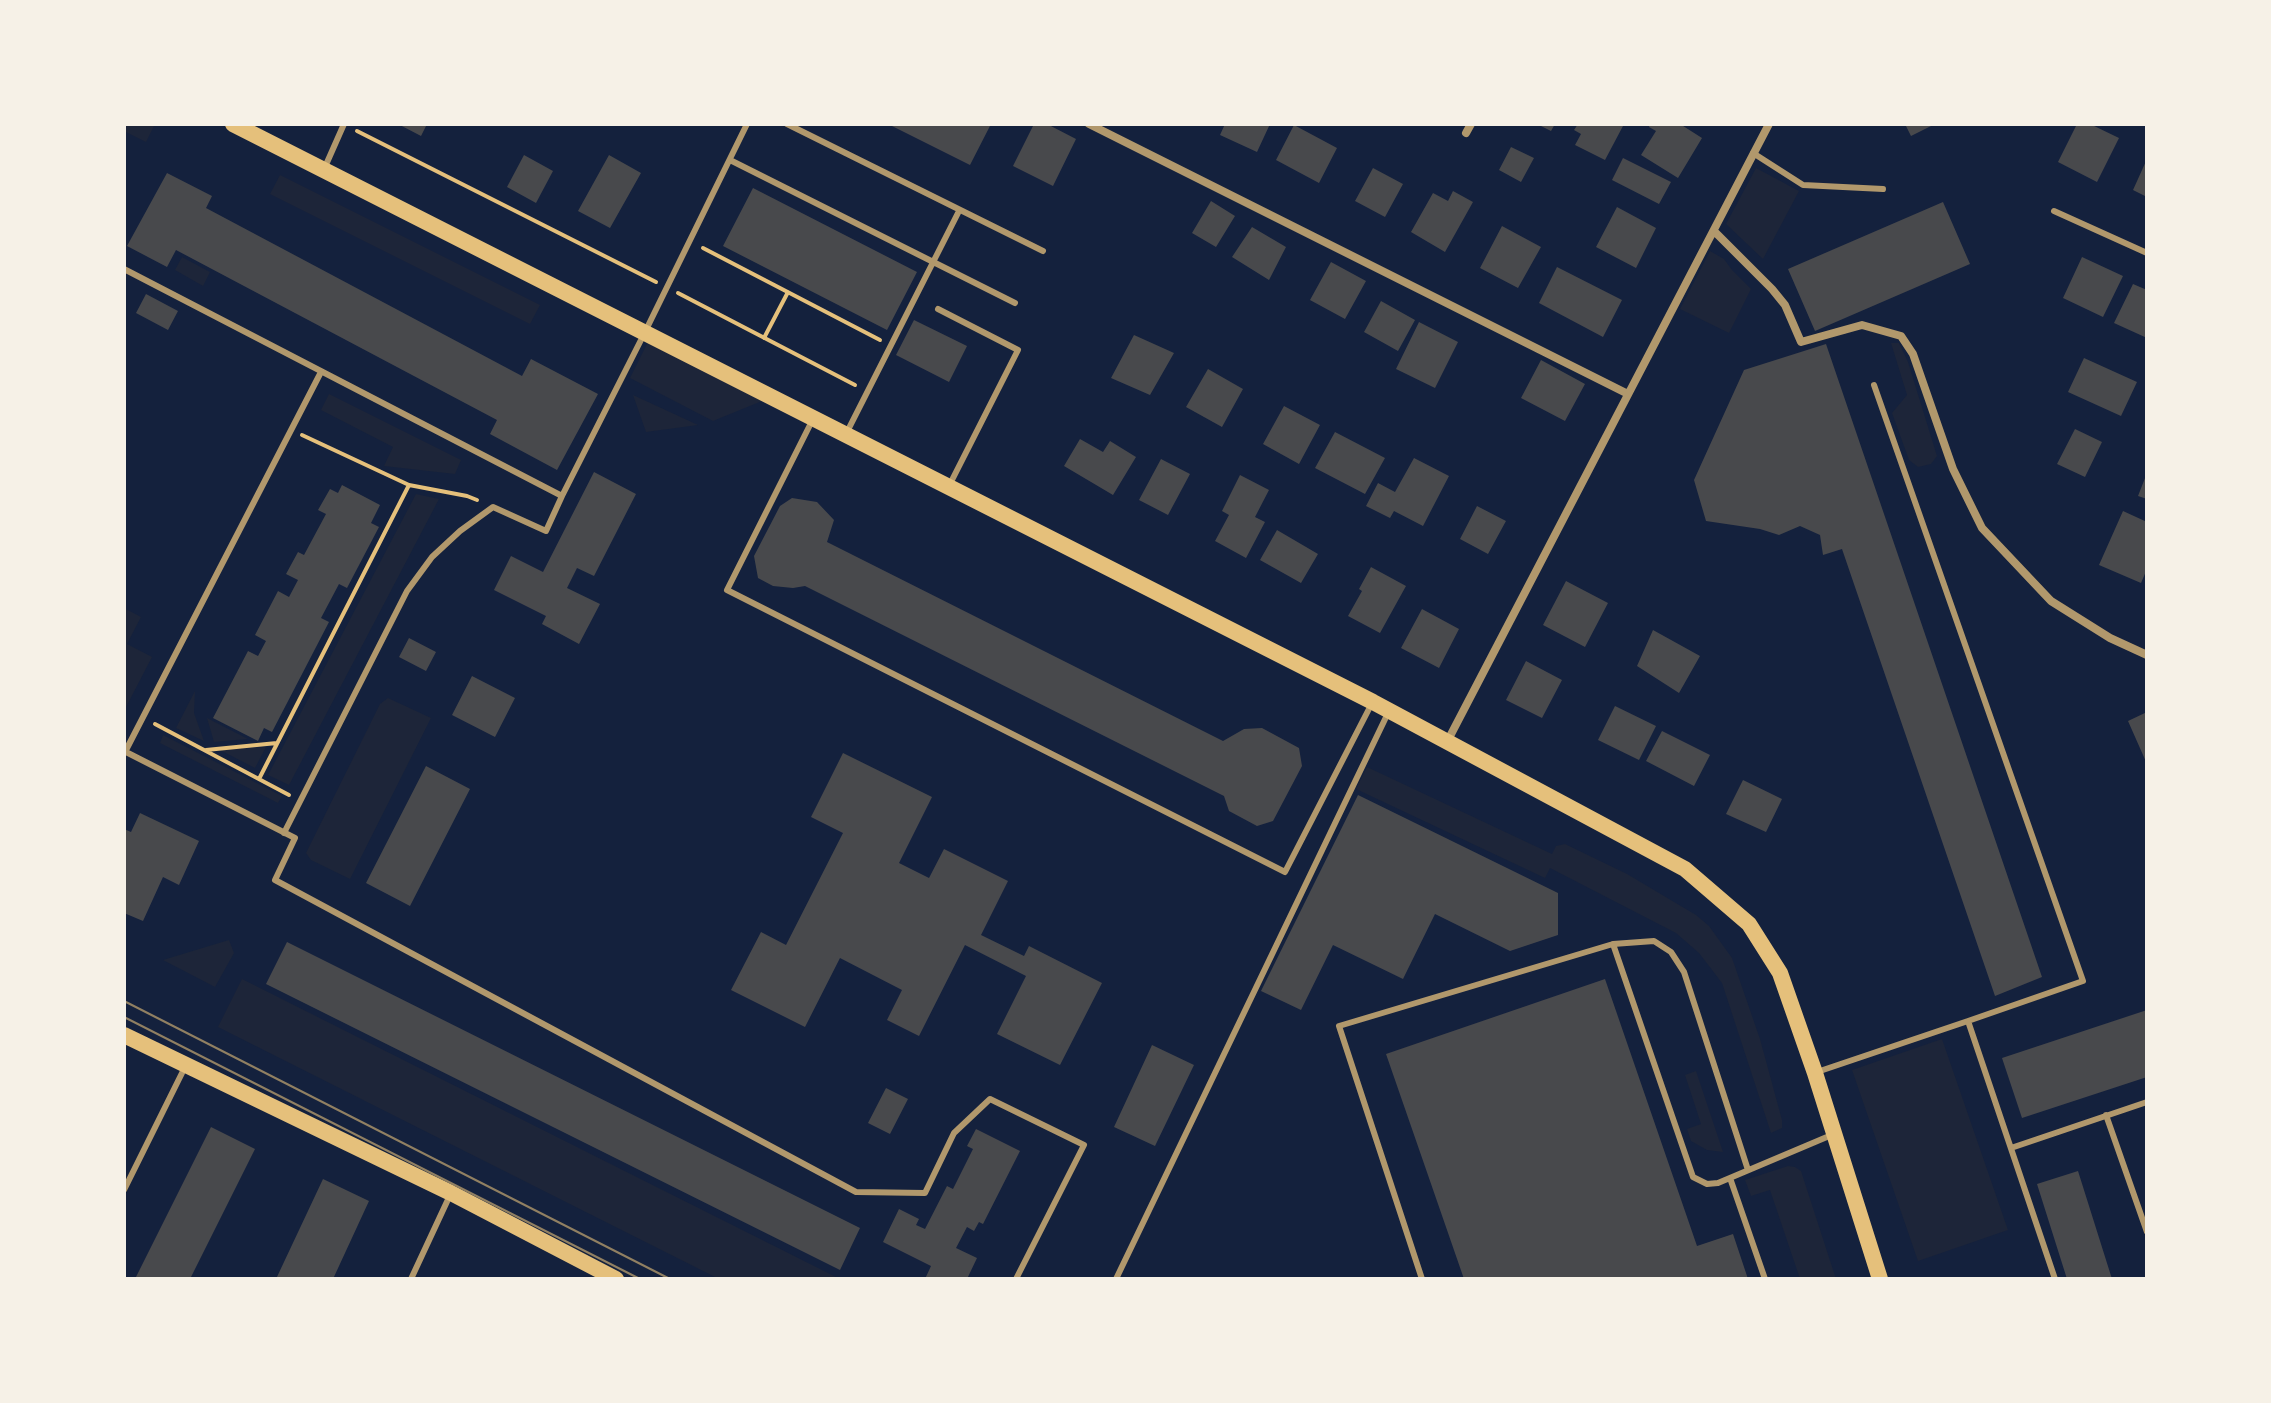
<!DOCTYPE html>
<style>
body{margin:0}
#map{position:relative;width:2271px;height:1403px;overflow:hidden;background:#14213d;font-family:"Source Sans 3",sans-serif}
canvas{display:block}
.frame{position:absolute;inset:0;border:126px solid #f6f1e7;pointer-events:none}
</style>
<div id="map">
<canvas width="2271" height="1403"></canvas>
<div class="frame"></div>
</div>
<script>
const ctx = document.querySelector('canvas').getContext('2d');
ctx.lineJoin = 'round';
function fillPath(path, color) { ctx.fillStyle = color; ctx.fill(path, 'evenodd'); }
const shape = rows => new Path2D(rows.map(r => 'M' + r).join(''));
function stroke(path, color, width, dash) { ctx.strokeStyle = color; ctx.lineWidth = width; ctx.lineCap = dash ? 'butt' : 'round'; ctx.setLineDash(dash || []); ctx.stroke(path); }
fillPath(shape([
 [124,124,155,124,146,142,124,131],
 [1756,168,1799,191,1763,259,1726,224],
 [280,175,540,305,530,324,270,194],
 [1710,251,1724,259,1732,270,1751,289,1729,333,1680,309],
 [182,257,210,272,203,286,175,270],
 [648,342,762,401,713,421,630,378],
 [1891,343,1899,343,1908,362,1937,456,1931,464,1918,467,1909,460,1892,413,1907,395],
 [329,394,461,460,455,474,384,466,393,447,321,410],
 [633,395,698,425,646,432],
 [416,494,439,499,289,785,268,775],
 [124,608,141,617,127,644,152,657,124,711],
 [195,691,194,713,204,741,176,728],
 [388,698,431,718,350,879,311,860,306,853,380,704],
 [207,718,248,739,214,742],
 [163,735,282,796,278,803,160,743],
 [266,747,255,768,220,750],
 [1367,767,1552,854,1556,846,1565,844,1627,874,1696,915,1709,926,1732,958,1760,1039,1782,1120,1782,1128,1771,1133,1722,983,1699,953,1676,933,1550,868,1545,878,1356,789],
 [229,940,234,953,215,987,163,960],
 [242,979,840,1279,719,1279,218,1027],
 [1942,1039,2008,1230,1918,1261,1852,1070],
 [1696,1071,1723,1152,1707,1150,1691,1141,1687,1129,1701,1124,1685,1075],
 [1788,1166,1795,1167,1801,1171,1836,1279,1800,1279,1770,1190,1751,1196,1745,1180]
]), '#1d2539');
fillPath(shape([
 [398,124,427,124,421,136],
 [888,124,991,124,970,165],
 [1034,124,1047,124,1076,139,1053,186,1013,166],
 [1225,124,1270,124,1257,152,1220,135],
 [1537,124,1555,124,1551,131],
 [1578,124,1619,124,1623,126,1605,160,1575,145,1581,134,1574,130],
 [1650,124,1680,124,1702,138,1678,178,1641,155,1656,131,1649,127],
 [1905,124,1935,124,1911,136],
 [2077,124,2090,124,2119,138,2097,182,2058,162],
 [1294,125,1337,148,1319,183,1276,160],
 [1511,147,1534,158,1521,182,1499,170],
 [524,155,553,171,536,203,507,187],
 [609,155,641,173,610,228,578,211],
 [1623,158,1671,182,1659,204,1612,180],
 [2147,159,2147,197,2133,190],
 [1373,168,1403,184,1385,217,1355,201],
 [167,173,212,196,206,208,522,376,531,359,598,394,557,470,490,434,497,420,176,250,167,267,127,246],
 [753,188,917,272,887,330,723,246],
 [1453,191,1473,202,1445,252,1411,232,1433,193,1448,201],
 [1211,201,1235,216,1216,247,1192,233],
 [1943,202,1970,264,1815,331,1788,269],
 [1617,207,1656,228,1636,268,1596,247],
 [1502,226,1541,247,1518,288,1480,268],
 [1252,227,1286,247,1269,280,1232,257],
 [2082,257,2123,276,2103,317,2063,298],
 [1331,262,1366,281,1345,319,1310,300],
 [1557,267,1622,300,1603,337,1539,303],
 [2133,284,2147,290,2147,338,2114,323],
 [146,294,178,311,168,330,136,313],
 [1381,301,1415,320,1398,351,1364,332],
 [914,320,967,346,949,382,896,355],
 [1419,322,1458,342,1435,388,1396,369],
 [1134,335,1174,353,1150,395,1111,378],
 [1826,344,2042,977,1995,996,1842,549,1823,555,1820,535,1800,526,1779,535,1760,529,1706,521,1694,480,1744,370],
 [2084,358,2137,382,2121,416,2068,392],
 [1541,360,1585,384,1565,421,1521,398],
 [1208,369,1243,389,1222,427,1186,407],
 [1284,406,1320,425,1299,464,1263,444],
 [2075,429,2102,442,2085,477,2057,464],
 [1335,432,1385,458,1365,494,1315,468],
 [1080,439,1103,452,1110,441,1136,457,1113,495,1064,466],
 [1414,458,1449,476,1423,526,1394,511,1390,518,1366,506,1378,483,1395,492],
 [1161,459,1190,474,1168,515,1139,500],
 [594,472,636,494,594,576,577,568,567,588,600,604,579,644,542,624,546,616,494,590,511,556,543,572],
 [2147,473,2147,499,2138,496],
 [1240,475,1269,490,1255,517,1265,522,1246,558,1215,541,1229,515,1222,511],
 [342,485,380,505,371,523,379,527,347,588,339,584,321,618,329,622,272,732,264,728,258,741,213,718,248,651,258,656,266,641,255,635,278,591,289,597,298,580,286,574,298,552,304,555,326,514,318,510,330,489,338,493],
 [792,498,817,502,834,520,827,542,1223,741,1244,729,1262,728,1299,748,1302,766,1273,821,1257,826,1229,811,1224,796,805,586,793,588,773,586,758,578,754,556,780,506],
 [1477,506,1506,521,1488,554,1460,539],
 [2123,511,2147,522,2147,569,2141,583,2099,565],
 [1277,530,1318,554,1301,583,1260,560],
 [1371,567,1406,586,1380,633,1348,616,1362,591,1359,589],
 [1566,581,1608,603,1585,647,1543,625],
 [1422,609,1459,629,1439,668,1401,648],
 [1653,630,1700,656,1679,693,1637,666],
 [409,638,436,652,426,671,399,657],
 [1526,661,1562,680,1542,718,1506,700],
 [472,676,515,698,495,737,452,715],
 [1615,706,1656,726,1639,760,1598,740],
 [2147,712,2147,764,2128,721],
 [1662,731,1710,755,1694,786,1646,761],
 [843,753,932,797,899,863,929,878,944,849,1008,881,981,935,1024,956,1029,946,1102,983,1060,1065,997,1034,1026,976,965,945,919,1036,887,1020,902,990,840,958,805,1027,731,990,761,932,786,945,843,833,811,817],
 [426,766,470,789,410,906,366,883],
 [1743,780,1782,799,1766,832,1726,814],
 [1358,795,1558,893,1558,935,1510,951,1435,914,1403,979,1333,945,1301,1010,1261,991],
 [140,813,199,841,179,885,163,877,143,921,124,913,124,829,131,832],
 [287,942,860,1228,840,1270,266,984],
 [1605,979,1697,1246,1733,1234,1748,1279,1464,1279,1386,1054],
 [2147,1010,2147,1077,2022,1118,2002,1058],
 [1152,1045,1194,1065,1155,1146,1114,1127],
 [886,1088,908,1099,890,1134,868,1123],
 [211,1127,255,1149,190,1279,135,1279],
 [976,1129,1020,1151,983,1224,979,1222,974,1231,967,1227,956,1248,977,1258,967,1279,925,1279,931,1266,883,1242,899,1209,919,1219,916,1225,925,1229,947,1186,953,1189,973,1149,967,1146],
 [2078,1171,2112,1279,2067,1279,2037,1184],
 [323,1179,369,1201,333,1279,276,1279]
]), '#48494c');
stroke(shape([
 [357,131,656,282],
 [703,248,880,340],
 [678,293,855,385],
 [764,338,788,292],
 [302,435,409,485,467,496,477,500],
 [155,724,289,795],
 [206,750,277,743],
 [259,779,409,485]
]), '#e5c07b', 4);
stroke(shape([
 [787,124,1043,251],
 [1753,153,1803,185,1883,189],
 [730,160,1015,303],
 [325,167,344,124],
 [2054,211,2147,253],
 [124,269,562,496,644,334,747,124],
 [938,309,1018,350,950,484],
 [1874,385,2083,981,1968,1021],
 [813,419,727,590,1285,872,1371,705],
 [847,432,959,211],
 [124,751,295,838,275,880,856,1192,925,1193,954,1133,990,1099,1084,1145,1016,1279],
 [125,752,321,372],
 [284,833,407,591,432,557,460,531,493,507,546,531,562,496],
 [1613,944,1654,941,1671,952,1684,972,1748,1170],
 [1817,1072,1968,1021,2055,1279],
 [2106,1115,2147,1232],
 [2011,1148,2147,1102],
 [1730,1178,1765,1279],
 [124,1190,186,1065],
 [411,1279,451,1193],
 [1116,1279,1388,713],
 [1422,1279,1339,1026,1613,944,1693,1177,1707,1184,1718,1183,1834,1134]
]), '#b1986c', 6);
stroke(shape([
 [1089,124,1628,394],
 [1466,133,1471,124],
 [1714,231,1772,289,1785,305,1801,342,1862,325,1901,336,1913,354,1953,469,1982,528,2051,601,2110,638,2147,655],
 [1447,742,1769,124]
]), '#b1986c', 8);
stroke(shape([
 [233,124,1373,702,1685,869,1749,924,1780,973,1815,1073,1880,1279],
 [124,1035,451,1193,616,1279]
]), '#e5c07b', 16);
stroke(shape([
 [124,1001,670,1279],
 [124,1017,640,1279]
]), '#918062', 2);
</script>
